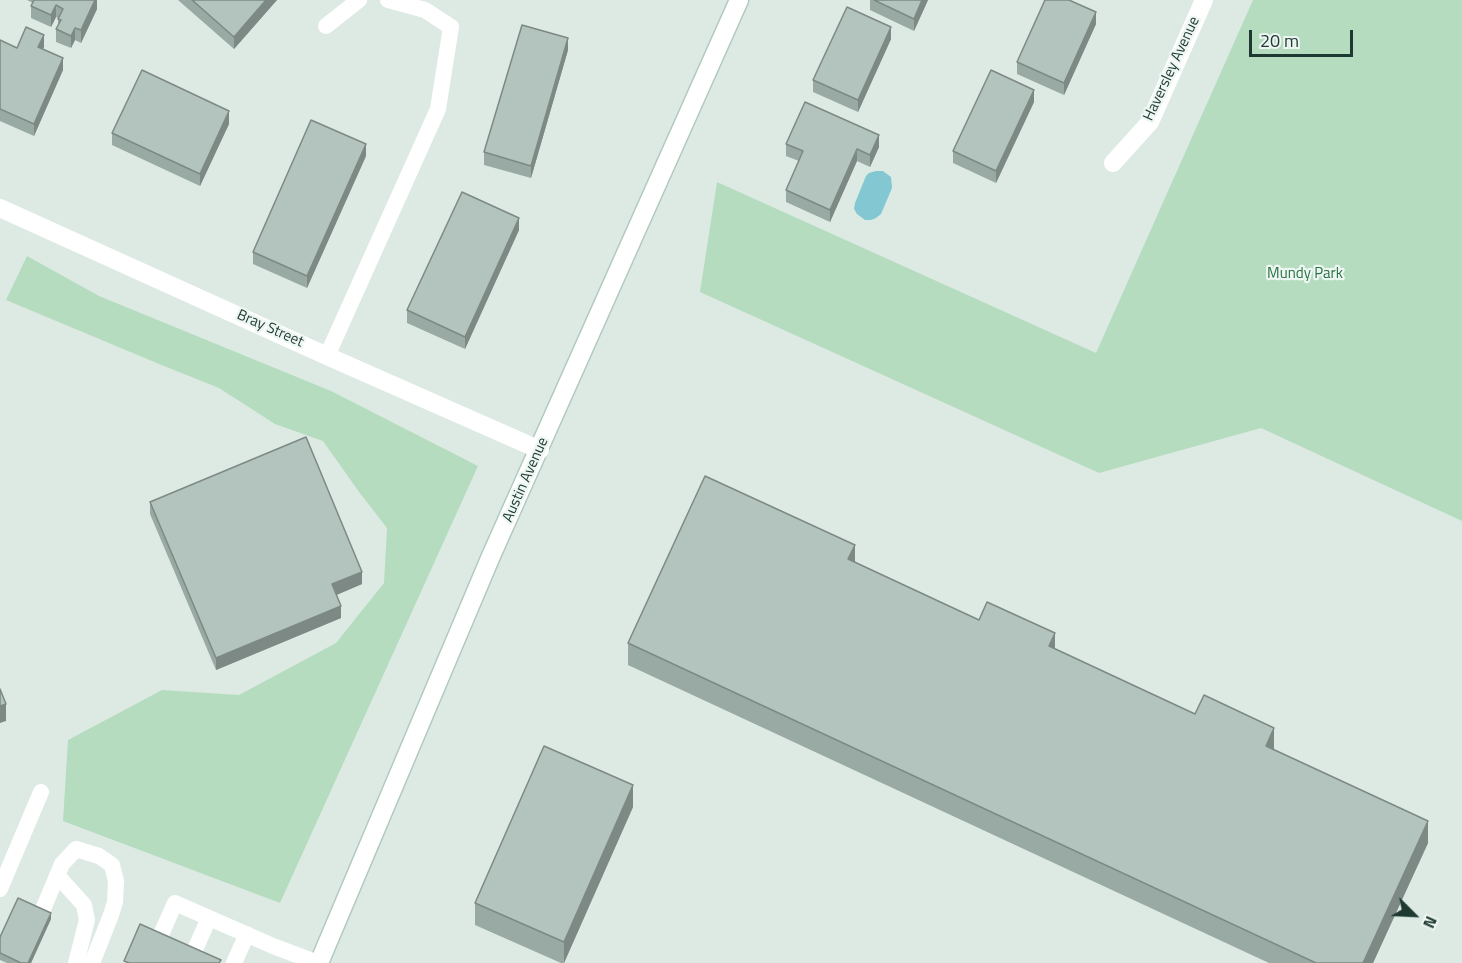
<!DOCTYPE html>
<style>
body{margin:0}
#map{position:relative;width:1462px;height:963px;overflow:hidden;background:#ddeae4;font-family:"Titillium Web",sans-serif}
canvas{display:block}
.north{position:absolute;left:1384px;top:885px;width:60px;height:60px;-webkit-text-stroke:4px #edf6f2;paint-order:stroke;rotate:114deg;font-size:16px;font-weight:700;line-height:24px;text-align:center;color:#1e3931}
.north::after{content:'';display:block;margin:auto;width:21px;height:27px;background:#1e3931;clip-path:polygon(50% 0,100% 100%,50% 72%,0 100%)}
.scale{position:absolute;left:1249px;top:30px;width:104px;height:27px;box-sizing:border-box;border:3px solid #1e3931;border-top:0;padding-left:8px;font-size:18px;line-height:21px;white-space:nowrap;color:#1e3931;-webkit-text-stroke:4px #edf6f2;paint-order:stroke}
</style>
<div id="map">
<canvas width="1462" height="963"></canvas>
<div class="north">N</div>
<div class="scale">20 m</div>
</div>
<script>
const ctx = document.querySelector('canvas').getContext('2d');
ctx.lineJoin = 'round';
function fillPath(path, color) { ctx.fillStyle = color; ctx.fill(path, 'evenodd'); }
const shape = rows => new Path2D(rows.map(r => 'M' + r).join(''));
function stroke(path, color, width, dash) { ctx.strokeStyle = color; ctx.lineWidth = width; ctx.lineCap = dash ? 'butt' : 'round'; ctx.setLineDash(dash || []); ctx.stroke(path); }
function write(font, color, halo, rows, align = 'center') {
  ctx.font = font + ' "Titillium Web",sans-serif'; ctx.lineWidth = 4.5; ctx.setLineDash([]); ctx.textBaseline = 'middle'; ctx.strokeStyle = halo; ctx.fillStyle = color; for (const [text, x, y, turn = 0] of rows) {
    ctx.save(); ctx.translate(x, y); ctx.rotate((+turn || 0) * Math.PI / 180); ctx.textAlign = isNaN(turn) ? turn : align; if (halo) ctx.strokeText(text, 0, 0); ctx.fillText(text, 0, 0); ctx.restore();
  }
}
fillPath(shape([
 [1253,0,1462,0,1462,521,1261,428,1099,473,700,292,717,182,1096,353],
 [27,256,99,296,331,391,478,466,280,903,63,821,68,740,162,690,239,695,336,643,384,583,387,528,359,492,323,441,275,424,219,388,159,364,6,300]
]), '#b5dcbe');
fillPath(shape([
 [876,171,883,171,891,177,892,188,881,214,876,218,871,220,865,220,857,214,854,209,855,203,866,176,869,173]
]), '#82c7d1');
const secondary = shape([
 [319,963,491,556,739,0]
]);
stroke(secondary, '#b0cac0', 21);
stroke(shape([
 [326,26,359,0],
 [327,356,438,109,451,27,425,10,388,0],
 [57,875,84,905,87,920,76,963],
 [0,889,41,792],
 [41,914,62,864,76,849,99,856,112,865,116,881,115,902,111,915,92,963],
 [159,939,175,903,273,946,318,963],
 [193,954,209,918],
 [234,963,247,934]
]), '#fff', 16);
stroke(shape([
 [1113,163,1150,122,1204,0],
 [0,208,327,356,540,450]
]), '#fff', 18);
stroke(secondary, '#fff', 18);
fillPath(shape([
 [27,0,97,0,97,9,81,43,75,40,71,48,56,42,56,29,58,26,58,18,56,17,51,27,31,18,31,6,33,3],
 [178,0,277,0,234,49],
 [870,0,928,0,914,31,870,10],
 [1096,24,1064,95,1017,74,1017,62],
 [891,39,858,112,813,92,813,80],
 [0,40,17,48,44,47,43,49,63,70,34,136,0,121],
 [568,50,531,178,484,165,484,152],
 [1034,102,996,183,953,163,953,151],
 [229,124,200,186,112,145,112,133],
 [786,144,879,147,870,167,857,161,830,222,786,202,786,190,799,161,786,156],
 [366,156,307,288,253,264,253,252],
 [519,230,465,349,407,323,407,310],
 [150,502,362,584,336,595,341,618,216,670,150,514],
 [855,562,979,620,1055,649,1195,714,1274,750,1428,843,1373,963,1269,963,628,665,628,643],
 [633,807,564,963,561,963,475,925,475,903],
 [51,919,31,963,7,963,0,960,0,937]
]), '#99a9a3');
fillPath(shape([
 [95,0,97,0,97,9,81,43,81,30],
 [266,0,277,0,234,49,234,37],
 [922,0,928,0,914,31,914,19],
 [56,5,56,17,51,27,51,15],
 [1096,12,1096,24,1064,95,1064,83],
 [891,27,891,39,858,112,858,100],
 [75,28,75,40,71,48,71,36],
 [44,35,44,47,38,59,38,47],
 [568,38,568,50,531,178,531,166],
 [63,58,63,70,34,136,34,124],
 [1034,90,1034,102,996,183,996,171],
 [229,111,229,124,200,186,200,174],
 [879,135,879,147,870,167,870,155],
 [366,144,366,156,307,288,307,276],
 [857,149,857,161,830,222,830,210],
 [519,218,519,230,465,349,465,337],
 [855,545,855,567,848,559],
 [362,572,362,584,332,597,332,584],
 [341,606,341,618,216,670,216,658],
 [1055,633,1055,655,1049,646],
 [6,704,6,721,0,723,0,706],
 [1274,728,1274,750,1266,746],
 [633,785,633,807,564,963,564,942],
 [1428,821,1428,843,1373,963,1363,963],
 [51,913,51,919,31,963,28,963]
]), '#7d8984');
const building = shape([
 [34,0,95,0,81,30,75,28,71,36,56,29,61,20,58,19,63,9,56,5,51,15,31,6,34,0],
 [192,0,266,0,234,37,192,0],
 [874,0,922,0,914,19,874,0],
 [1045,0,1069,0,1096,12,1064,83,1017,62,1045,0],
 [847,7,891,27,858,100,813,80,847,7],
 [522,25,568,38,531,166,484,152,522,25],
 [26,27,44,35,38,47,63,58,34,124,0,109,0,40,17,48,26,27],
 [142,70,229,111,200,174,112,133,142,70],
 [991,70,1034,90,996,171,953,151,991,70],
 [805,102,879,135,870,155,857,149,830,210,786,190,803,151,786,144,805,102],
 [311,120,366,144,307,276,253,252,311,120],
 [462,192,519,218,465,337,407,310,462,192],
 [306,437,362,572,332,584,341,606,216,658,150,502,306,437],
 [705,476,855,545,848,559,979,620,987,602,1055,633,1049,646,1195,714,1204,695,1274,728,1266,746,1428,821,1363,963,1316,963,628,643,705,476],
 [0,689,6,704,0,706,0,689],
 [544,746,633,785,564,942,475,903,544,746],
 [18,898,51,913,28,963,21,963,0,953,0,937,18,898],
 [140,924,221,960,219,963,129,963,124,961,140,924]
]);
fillPath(building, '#b2c4bd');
stroke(building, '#7d8984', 1.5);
write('15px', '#1e3931', '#edf6f2', [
 ["Haversley Avenue",1172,69,-65],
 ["Bray Street",270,329,24],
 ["Austin Avenue",526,480,-66]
]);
write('15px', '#287142', '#edf6f2', [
 ["Mundy Park",1305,274]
]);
</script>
